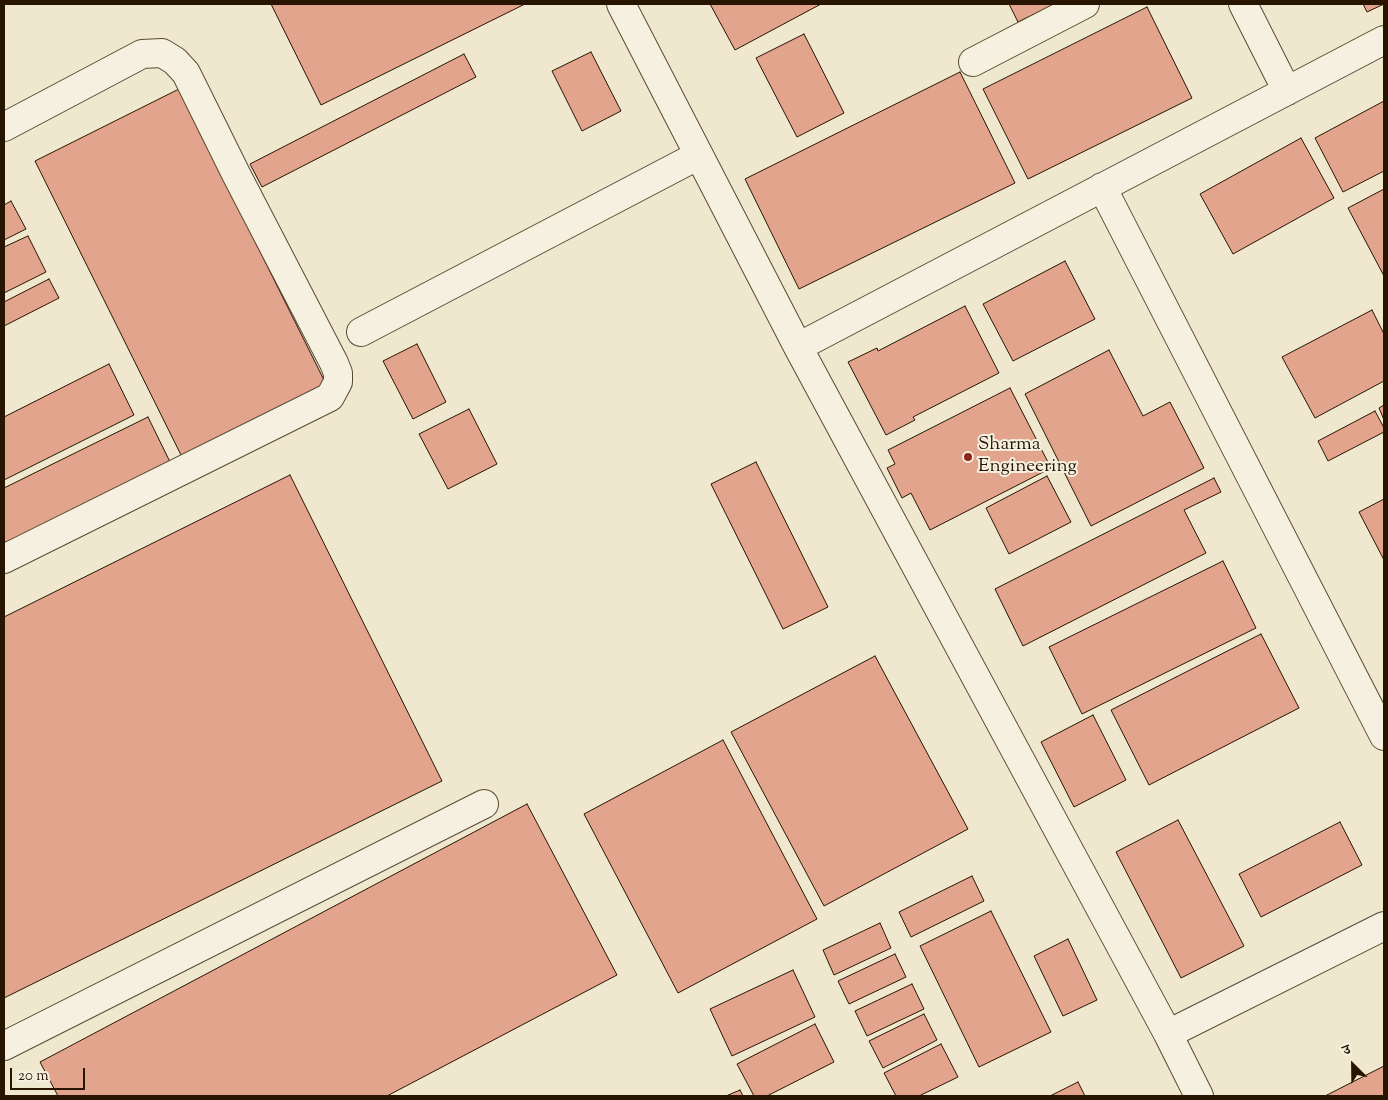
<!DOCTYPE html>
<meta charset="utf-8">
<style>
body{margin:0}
#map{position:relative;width:1388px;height:1100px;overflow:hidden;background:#efe8ce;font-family:"Sorts Mill Goudy","Noto Serif Devanagari",serif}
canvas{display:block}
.frame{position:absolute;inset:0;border:5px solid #281501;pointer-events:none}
.north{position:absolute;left:1328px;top:1040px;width:50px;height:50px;-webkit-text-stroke:4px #f5f0df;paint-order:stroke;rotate:337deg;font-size:14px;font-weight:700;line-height:20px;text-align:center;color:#281501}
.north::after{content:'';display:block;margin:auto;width:18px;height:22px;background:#281501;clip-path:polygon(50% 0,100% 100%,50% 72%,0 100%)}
.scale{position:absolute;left:10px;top:1068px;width:75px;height:22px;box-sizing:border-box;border:2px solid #281501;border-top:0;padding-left:6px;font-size:15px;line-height:18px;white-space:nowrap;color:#281501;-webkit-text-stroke:4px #f5f0df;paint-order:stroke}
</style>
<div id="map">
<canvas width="1388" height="1100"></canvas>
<div class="frame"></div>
<div class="north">उ</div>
<div class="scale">20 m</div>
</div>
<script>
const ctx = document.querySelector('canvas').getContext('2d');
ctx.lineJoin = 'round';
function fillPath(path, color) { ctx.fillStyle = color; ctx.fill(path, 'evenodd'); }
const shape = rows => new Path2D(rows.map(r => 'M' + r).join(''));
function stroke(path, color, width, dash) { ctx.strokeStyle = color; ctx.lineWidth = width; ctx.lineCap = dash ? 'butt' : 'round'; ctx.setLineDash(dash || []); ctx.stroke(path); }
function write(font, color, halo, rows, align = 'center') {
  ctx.font = font + ' "Sorts Mill Goudy",serif'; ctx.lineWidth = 4; ctx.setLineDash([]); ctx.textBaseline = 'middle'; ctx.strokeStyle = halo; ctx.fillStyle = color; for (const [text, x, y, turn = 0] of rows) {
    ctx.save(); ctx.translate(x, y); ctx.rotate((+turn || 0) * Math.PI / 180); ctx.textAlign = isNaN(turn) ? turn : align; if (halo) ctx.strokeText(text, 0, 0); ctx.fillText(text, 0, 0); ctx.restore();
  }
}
const building = shape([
 [271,4,525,4,321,105,271,4],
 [710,4,821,4,735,50,710,4],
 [1009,4,1055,4,1018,22,1009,4],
 [1363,4,1384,4,1367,12,1363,4],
 [1147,7,1192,98,1028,179,983,89,1147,7],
 [804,34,844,113,797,137,756,58,804,34],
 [591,52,621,111,582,131,552,71,591,52],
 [464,54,476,77,262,187,250,164,464,54],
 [960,72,1015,183,799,289,745,179,960,72],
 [179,89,327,386,182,457,35,161,179,89],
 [1384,101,1384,171,1343,192,1315,138,1384,101],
 [1301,138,1334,198,1233,254,1200,194,1301,138],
 [1384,189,1384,276,1348,208,1384,189],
 [11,201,26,229,4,240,4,205,11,201],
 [28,236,46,272,4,293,4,247,28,236],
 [1065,261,1095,319,1013,361,983,304,1065,261],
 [49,279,59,298,4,326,4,302,49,279],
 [965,306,999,373,913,417,915,420,886,435,848,362,877,348,878,351,965,306],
 [1372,310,1384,334,1384,381,1315,418,1282,357,1372,310],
 [417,344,446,402,413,419,383,361,417,344],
 [1109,350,1143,416,1170,402,1204,468,1091,526,1025,394,1109,350],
 [109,364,134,415,4,480,4,417,109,364],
 [1010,388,1051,468,930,530,911,493,902,498,887,468,895,464,888,450,1010,388],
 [1384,405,1384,420,1379,408,1384,405],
 [469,409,497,464,448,489,419,434,469,409],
 [1375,411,1384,428,1384,432,1328,461,1318,441,1375,411],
 [148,417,173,468,4,552,4,488,148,417],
 [756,462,828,607,783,629,711,484,756,462],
 [290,475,442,781,4,998,4,617,290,475],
 [1047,476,1071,522,1009,554,986,508,1047,476],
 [1214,478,1221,492,1184,510,1206,553,1023,646,995,589,1214,478],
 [1384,499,1384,560,1359,512,1384,499],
 [1223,561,1256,628,1082,714,1049,647,1223,561],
 [1261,634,1299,708,1149,785,1111,710,1261,634],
 [875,656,968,829,824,906,731,732,875,656],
 [1093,715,1126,780,1074,807,1041,742,1093,715],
 [723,740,817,919,678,993,584,814,723,740],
 [527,804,617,975,387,1096,58,1096,40,1062,527,804],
 [1178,820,1244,946,1181,978,1116,852,1178,820],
 [1340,822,1362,865,1261,917,1239,874,1340,822],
 [972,876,984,901,911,937,899,912,972,876],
 [991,911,1051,1032,979,1067,920,946,991,911],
 [880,923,891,948,834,975,823,950,880,923],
 [1068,939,1097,1000,1063,1016,1034,956,1068,939],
 [895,954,906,977,849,1004,838,981,895,954],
 [793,970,815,1017,732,1056,710,1009,793,970],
 [912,984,924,1009,867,1036,855,1011,912,984],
 [924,1014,937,1040,883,1068,869,1041,924,1014],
 [815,1024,834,1062,767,1096,754,1096,737,1064,815,1024],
 [941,1044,958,1077,919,1096,896,1096,884,1073,941,1044],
 [1384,1066,1384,1096,1325,1096,1384,1066],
 [1078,1082,1085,1096,1050,1096,1078,1082],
 [740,1090,743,1096,726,1096,740,1090]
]);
fillPath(building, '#e3a48d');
stroke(building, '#281501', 1);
const minor = shape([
 [621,4,798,347,1168,1034,1199,1096],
 [1243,4,1287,91],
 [973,62,1085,4],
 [4,127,142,54,162,53,175,61,186,73,236,174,334,363,338,373,338,382,330,397,4,559],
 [1102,187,1384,736],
 [361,332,699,155],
 [798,347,1384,40],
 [1168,1034,1384,926],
 [4,1046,484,804]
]);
stroke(minor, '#5a4a34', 30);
stroke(minor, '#f5f0df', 28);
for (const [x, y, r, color] of [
 [968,457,5,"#8f2418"]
]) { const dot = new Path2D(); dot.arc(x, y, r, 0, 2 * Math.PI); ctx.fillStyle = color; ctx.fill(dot); stroke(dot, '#f5f0df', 2); }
write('19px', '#281501', '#f5f0df', [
 ["Sharma",978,446],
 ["Engineering",978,468]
], 'left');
</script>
